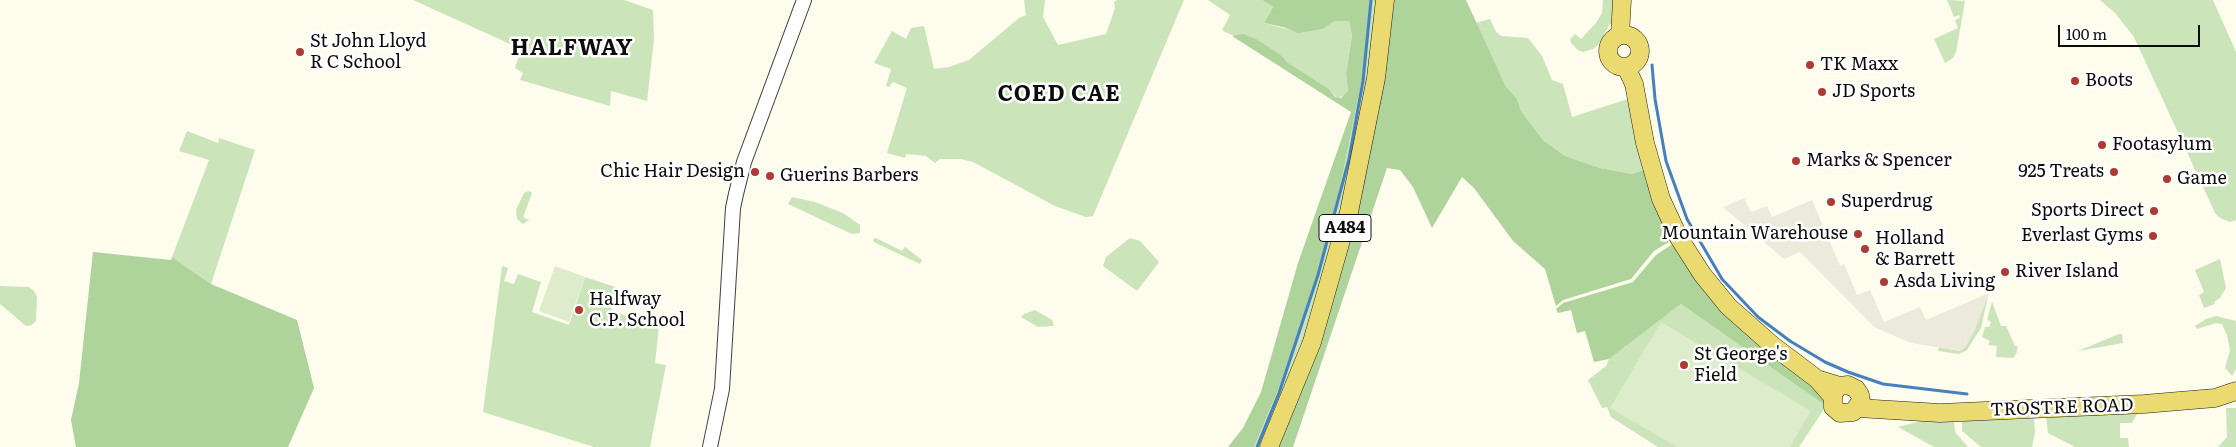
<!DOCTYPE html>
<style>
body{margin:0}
#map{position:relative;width:2236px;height:447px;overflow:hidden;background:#fdfced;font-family:Literata,serif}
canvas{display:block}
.scale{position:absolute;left:2058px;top:25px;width:142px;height:22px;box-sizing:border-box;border:2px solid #0c0c0c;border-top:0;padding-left:6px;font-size:15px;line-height:18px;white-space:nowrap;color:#0c0c0c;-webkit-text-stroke:4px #fff;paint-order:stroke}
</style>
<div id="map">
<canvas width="2236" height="447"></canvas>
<div class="scale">100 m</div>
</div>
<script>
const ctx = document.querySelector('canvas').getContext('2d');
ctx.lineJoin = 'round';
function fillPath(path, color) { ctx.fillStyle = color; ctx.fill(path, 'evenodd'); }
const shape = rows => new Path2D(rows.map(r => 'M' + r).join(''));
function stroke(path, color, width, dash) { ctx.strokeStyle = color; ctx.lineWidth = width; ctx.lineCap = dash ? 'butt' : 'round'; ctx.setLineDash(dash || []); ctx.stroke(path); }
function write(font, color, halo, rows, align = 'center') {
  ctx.font = font + ' Literata,serif'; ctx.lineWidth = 5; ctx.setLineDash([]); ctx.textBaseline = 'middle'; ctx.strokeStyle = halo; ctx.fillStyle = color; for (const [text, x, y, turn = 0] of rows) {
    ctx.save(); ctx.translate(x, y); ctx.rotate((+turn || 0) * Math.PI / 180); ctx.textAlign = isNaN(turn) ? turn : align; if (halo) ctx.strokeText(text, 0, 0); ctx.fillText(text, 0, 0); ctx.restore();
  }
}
fillPath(shape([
 [413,0,624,0,653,10,654,39,647,101,611,91,610,106,520,80,523,73,515,68,521,49],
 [1024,0,1045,0,1043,17,1058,45,1106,34,1115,8,1114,2,1117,0,1184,0,1093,216,1086,217,1055,206,973,162,961,159,940,159,935,163,926,156,906,154,905,158,887,153,907,88,893,82,889,87,886,86,891,69,874,63,892,31,906,39,911,28,924,26,934,69,949,67,969,60,1019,18,1026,15],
 [1208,0,1262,0,1273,7,1264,23,1298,32,1323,29,1335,21,1349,21,1352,36,1346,74,1348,91,1347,94,1337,98,1329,89,1287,62,1282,56,1225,32,1222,30,1230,15],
 [1370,0,1379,0,1365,110,1331,261,1298,361,1263,447,1254,447,1279,388,1322,258,1340,187,1362,80],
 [1603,0,1615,0,1613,25,1610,24,1598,45,1593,49,1583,52,1578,50,1571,43,1570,39,1575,34,1581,39,1596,23,1602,13],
 [1947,0,1965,1,1956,52,1953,58,1945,63,1934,39,1958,28,1955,20,1960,18,1959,15,1954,17],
 [2100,0,2213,0,2236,52,2236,220,2230,222,2220,218,2215,213,2134,37,2115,13],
 [1490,19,1496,32,1501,36,1528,38,1542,56,1552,80,1563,84,1572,117,1631,98,1646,169,1632,174,1600,168,1565,156,1543,140,1521,111,1517,99,1505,85,1475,23],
 [187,131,218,143,219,138,255,150,211,284,172,257,209,160,179,151],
 [529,191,532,193,523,217,529,220,523,224,517,219,516,210,524,193],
 [792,197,815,202,843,213,860,225,860,233,852,234,788,204],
 [876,238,902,251,905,247,922,260,920,264,874,242,873,239],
 [1130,238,1140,241,1159,262,1137,291,1103,266,1106,257],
 [2220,259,2226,288,2220,298,2214,302,2215,304,2204,308,2199,295,2204,292,2195,270],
 [502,266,508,268,504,281,514,284,518,274,541,282,532,312,569,325,585,277,618,288,611,311,659,326,655,363,666,365,650,447,594,447,483,412],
 [0,286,29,287,34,291,37,297,36,321,32,325,26,326,0,304],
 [1988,296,1981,328,1967,350,1959,354,1938,351,1939,347,1960,351],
 [1992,302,2001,326,2006,326,2015,346,2018,346,2016,354,2013,358,1996,357,1997,346,1988,345,1990,341,1982,337,1985,327,1989,327,1991,322,1987,320],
 [1681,304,1826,406,1799,447,1658,447,1611,417,1607,407,1602,408,1588,380,1606,366,1609,359],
 [1035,310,1052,320,1054,326,1038,327,1021,317,1024,314],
 [2216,316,2236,321,2236,369,2232,376,2225,368,2230,350,2227,335,2222,324,2216,323,2197,329,2195,326,2206,319],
 [2119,334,2122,334,2123,343,2078,351],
 [2226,408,2236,408,2236,447,2218,447,2227,437],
 [2135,410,2137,414,2132,423,2120,423,2120,438,2128,438,2129,447,2075,447,2048,433,2046,418],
 [1928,419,1954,421,1955,432,1968,447,1934,447,1898,427],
 [2034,419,2035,432,2032,447,1981,447,1962,431,1962,421]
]), '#cbe4ba');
fillPath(shape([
 [1262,0,1370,0,1362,80,1340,187,1322,258,1305,313,1279,388,1254,447,1228,447,1243,428,1261,392,1298,263,1351,112,1232,36,1243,34,1256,39,1282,56,1287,62,1329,89,1335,97,1341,98,1348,91,1346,74,1352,36,1349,21,1335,21,1323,29,1298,33,1283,27,1264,23,1273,7],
 [1390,0,1466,0,1505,85,1517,99,1521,111,1543,140,1565,156,1600,168,1632,174,1646,169,1672,240,1654,251,1631,279,1563,300,1556,306,1545,269,1513,241,1474,188,1462,177,1432,228,1413,187,1400,170,1387,168,1293,447,1277,447,1317,348,1342,267,1363,183],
 [1674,243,1826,392,1826,406,1681,304,1609,359,1594,362,1585,331,1577,333,1571,310,1558,313,1556,309,1563,303,1633,282,1656,255],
 [93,252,171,260,172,257,211,284,297,320,314,388,288,447,76,447,71,420,79,383]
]), '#aed39b');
fillPath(shape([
 [555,266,585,277,569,322,539,311],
 [1661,322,1811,411,1790,447,1677,447,1610,408]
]), '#ddeccb');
fillPath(shape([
 [1744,198,1751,212,1767,206,1772,217,1812,200,1840,266,1844,264,1857,295,1870,290,1884,322,1920,307,1926,320,1989,293,1975,330,1965,348,1960,351,1911,343,1874,327,1800,252,1784,259,1723,207]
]), '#eceadd');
stroke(shape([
 [1652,65,1655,99,1666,161,1687,219,1722,279,1758,317,1790,341,1825,362,1848,372,1883,384,1967,394],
 [1257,447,1279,393,1318,275,1349,159,1363,81,1371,0]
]), '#4581bf', 3);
const minor = shape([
 [710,447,722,389,733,208,736,194,744,162,804,0]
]);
const major = shape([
 '1608 51a16 16 0 1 1 32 0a16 16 0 1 1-32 0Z',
 [1620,35,1622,0],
 [1626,67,1634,84,1645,143,1661,199,1679,238,1702,274,1728,306,1772,345,1817,379,1832,396],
 [1817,379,1840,386,1848,385,1856,389,1860,395,1861,401,1853,412,1840,413,1833,407,1833,393,1840,386],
 [1858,408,1940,413,2144,404,2215,398,2236,391],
 [1269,447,1312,342,1349,212,1376,78,1385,0]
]);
stroke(minor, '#3f3f3f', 16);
stroke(major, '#1d1d1d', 19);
stroke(minor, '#fff', 14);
stroke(major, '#eada6f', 18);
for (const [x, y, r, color] of [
 [300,52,5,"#ad3a33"],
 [1810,65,5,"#ad3a33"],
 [2075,81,5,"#ad3a33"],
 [1822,92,5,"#ad3a33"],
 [2102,145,5,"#ad3a33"],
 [1796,161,5,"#ad3a33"],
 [755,172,5,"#ad3a33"],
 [2114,172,5,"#ad3a33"],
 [770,176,5,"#ad3a33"],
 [2167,179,5,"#ad3a33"],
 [1831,202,5,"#ad3a33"],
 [2154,211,5,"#ad3a33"],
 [1858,234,5,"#ad3a33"],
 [2153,236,5,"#ad3a33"],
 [1865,249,5,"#ad3a33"],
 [2005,272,5,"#ad3a33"],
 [1884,282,5,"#ad3a33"],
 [579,310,5,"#ad3a33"],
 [1684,365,5,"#ad3a33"]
]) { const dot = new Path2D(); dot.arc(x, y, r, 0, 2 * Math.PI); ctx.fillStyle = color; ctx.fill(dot); stroke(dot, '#fff', 2); }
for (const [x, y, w] of [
 [1345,228,52]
]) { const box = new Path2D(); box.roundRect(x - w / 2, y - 13.5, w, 27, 4); ctx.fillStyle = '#fff'; ctx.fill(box); stroke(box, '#0c0c0c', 1); }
write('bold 16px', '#0c0c0c', null, [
 ["A484",1345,228]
]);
write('18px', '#0c0c0c', '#fff', [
 ["St John Lloyd",310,42],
 ["R C School",310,63],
 ["TK Maxx",1820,65],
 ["Boots",2085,81],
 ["JD Sports",1832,92],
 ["Footasylum",2112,145],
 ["Marks & Spencer",1806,161],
 ["Chic Hair Design",745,172,"right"],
 ["925 Treats",2104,172,"right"],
 ["Guerins Barbers",780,176],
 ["Game",2177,179],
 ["Superdrug",1841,202],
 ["Sports Direct",2144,211,"right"],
 ["Mountain Warehouse",1848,234,"right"],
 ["Everlast Gyms",2143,236,"right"],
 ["Holland",1875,239],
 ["& Barrett",1875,260],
 ["River Island",2015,272],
 ["Asda Living",1894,282],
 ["Halfway",589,300],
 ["C.P. School",589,321],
 ["St George's",1694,355],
 ["Field",1694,376]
], 'left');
write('18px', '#0c0c0c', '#fff', [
 ["TROSTRE ROAD",2062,408,-2]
]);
ctx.letterSpacing = '1px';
write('bold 22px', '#0c0c0c', '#fff', [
 ["HALFWAY",572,49],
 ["COED CAE",1059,95]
]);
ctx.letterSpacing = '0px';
</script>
